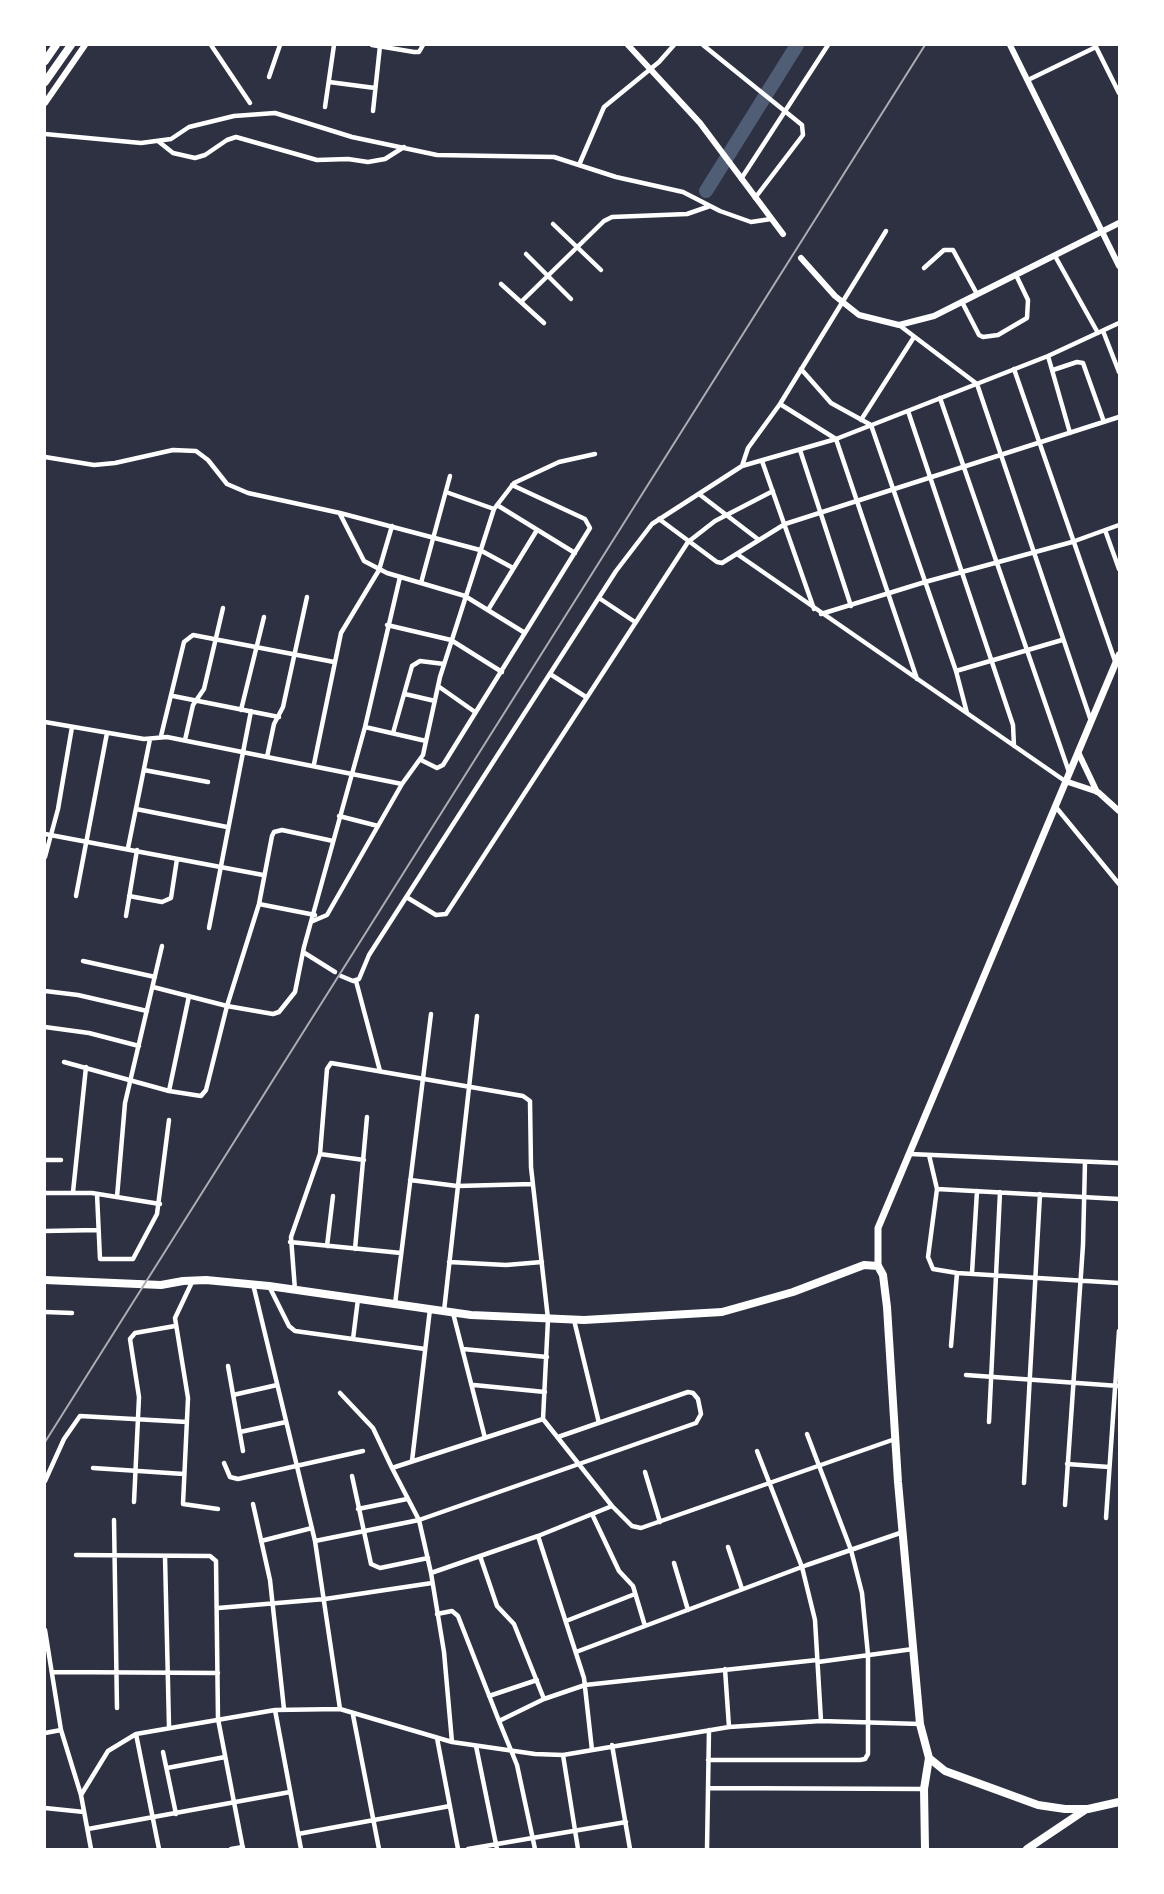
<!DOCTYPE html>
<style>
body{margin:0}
#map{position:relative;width:1164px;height:1894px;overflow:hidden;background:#2d3142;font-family:Rubik,sans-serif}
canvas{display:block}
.frame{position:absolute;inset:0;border:46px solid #fff;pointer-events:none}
</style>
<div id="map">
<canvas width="1164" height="1894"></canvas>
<div class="frame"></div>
</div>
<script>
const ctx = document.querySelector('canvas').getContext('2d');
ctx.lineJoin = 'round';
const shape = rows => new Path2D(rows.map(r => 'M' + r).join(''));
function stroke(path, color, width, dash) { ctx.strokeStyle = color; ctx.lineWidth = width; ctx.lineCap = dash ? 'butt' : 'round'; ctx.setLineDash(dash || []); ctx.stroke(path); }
stroke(shape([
 [706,191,797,45]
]), '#4f5d75', 14);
stroke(shape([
 [211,45,250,103],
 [372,45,414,52,419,52,423,45],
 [703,45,802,125,803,135,755,198],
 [269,77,280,45],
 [1028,80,1096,47,1119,93],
 [329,82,375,88],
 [325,107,334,45],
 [373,111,380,46],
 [45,134,141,143,171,139,189,127,234,116,275,113,352,137,437,155,554,157,616,177,683,192,720,211,751,222,771,219],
 [158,141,173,153,195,158,205,155,227,140,236,137,317,160,348,159,368,162,385,159,404,147],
 [579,165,604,107,659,62,674,45],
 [741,179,828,45],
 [553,224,601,270],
 [526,254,571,299],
 [1055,256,1098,333],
 [924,268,944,250,953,250,977,294],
 [501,284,544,323],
 [521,302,604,221,612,217,687,214,710,206],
 [962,302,979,335,983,337,998,335,1027,318,1028,300,1016,275],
 [899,325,977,384,1091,721],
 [1103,331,1119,372],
 [1048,356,1070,433],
 [801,369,831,403,871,425,956,671,967,713],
 [1014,369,1115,661],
 [1053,370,1077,362,1083,363,1104,422],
 [940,398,1069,772],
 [780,404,836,439,917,679],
 [908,411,1013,725,1014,746],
 [861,420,914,337],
 [800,450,851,606],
 [45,457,94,465,115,463,173,450,196,451,208,460,227,484,248,493,340,513,480,550,513,568],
 [762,461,814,609],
 [742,466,748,448,780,404,886,231],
 [446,492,494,509],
 [699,494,759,540],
 [497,505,575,553],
 [340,514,364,561,387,573,465,596,525,633],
 [659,519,717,562,722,563,785,524,1119,417],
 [1105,530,1119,569],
 [737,554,1065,781],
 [421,583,450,476],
 [599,598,635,622],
 [488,610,537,530],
 [821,614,925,582,1072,542,1119,525],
 [387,625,451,640,502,672],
 [956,671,1062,640],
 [550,674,586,697],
 [438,686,475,712],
 [405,694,435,701],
 [173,696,279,717],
 [241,710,264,617],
 [45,722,144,739,167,737,402,784,423,755,440,677,494,509,514,483,559,462,595,454],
 [365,727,426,741],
 [393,733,412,666,420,661,444,664],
 [161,736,184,642,193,635,334,662],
 [185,740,193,705,204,689,223,608],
 [267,757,274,724,283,707,307,597],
 [421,760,437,768,443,765,590,528,585,519,512,485],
 [314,764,341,633,379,570,392,526],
 [144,770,208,782],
 [1055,806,1119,884],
 [136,809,227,827],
 [339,816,378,826],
 [45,834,263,875],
 [128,848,150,739],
 [45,857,58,809,72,727],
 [76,896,107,733],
 [129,896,162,902,171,898,177,859],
 [408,898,436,915,446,914,688,542,715,521,773,491],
 [259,904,315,915],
 [126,916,137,850],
 [313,921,327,915,402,784],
 [209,928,251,711],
 [303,952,335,972],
 [83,961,155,977],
 [341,976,353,981,359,979,369,955,616,571,652,524,742,466,836,439,1048,356,1119,323],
 [356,981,380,1071],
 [153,987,227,1006,273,1014,279,1012,295,992,304,947,365,727,400,577],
 [45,991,78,995,147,1011],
 [45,1027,89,1033,139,1046],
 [64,1062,169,1091,201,1096,206,1090,227,1006,259,904,272,836,274,832,282,830,333,841],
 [169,1091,189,996],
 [320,1154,364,1160],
 [910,1154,1119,1163],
 [929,1155,937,1189,928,1257,933,1269,957,1273,1119,1283],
 [45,1160,61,1160],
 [410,1180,457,1186,533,1184],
 [937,1189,1119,1199],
 [73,1192,86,1067],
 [45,1193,92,1193,160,1204],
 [97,1194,100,1259,133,1259,157,1214,169,1120],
 [117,1197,125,1103,162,946],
 [45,1231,97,1230],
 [290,1242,401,1253],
 [327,1246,333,1196],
 [355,1249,367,1117],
 [449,1262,506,1265,542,1262],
 [972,1273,977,1191],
 [193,1280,175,1318,188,1398,183,1504,218,1509],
 [253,1284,315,1541,340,1709,452,1742,535,1754,563,1755,729,1727,821,1721,920,1724],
 [269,1286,289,1326,295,1331,425,1349],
 [295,1290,291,1237,320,1154,327,1069,331,1063,523,1096,530,1101,531,1167,548,1319,543,1419,392,1468,419,1520,431,1573,538,1536,584,1678,592,1750],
 [395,1304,431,1014],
 [444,1311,477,1016],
 [45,1312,72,1313],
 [453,1313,485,1438],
 [574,1320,599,1423],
 [353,1339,358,1299],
 [951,1346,957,1273],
 [463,1349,547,1357],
 [228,1366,243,1451],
 [966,1375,1119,1386],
 [474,1385,545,1392],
 [340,1393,373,1428,392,1468],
 [233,1395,277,1385],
 [989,1422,1000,1192],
 [240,1432,286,1422],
 [757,1451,802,1567,815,1620,821,1721],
 [412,1461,430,1309],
 [224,1463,230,1477,238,1479,363,1451],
 [1067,1464,1109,1467],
 [93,1468,184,1474],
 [645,1472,660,1522],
 [352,1476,371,1564,380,1568,428,1558],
 [45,1481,64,1439,80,1416,187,1422],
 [1024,1483,1040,1194],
 [134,1502,139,1397,130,1339,135,1333,175,1326],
 [253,1504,270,1580,284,1709],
 [1065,1505,1083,1245,1085,1162],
 [612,1506,632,1526,641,1528,895,1439],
 [358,1509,407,1499],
 [592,1514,619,1571,633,1586,645,1626],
 [1106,1518,1119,1331],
 [114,1520,117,1708],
 [538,1536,612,1506,543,1419],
 [261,1541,312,1528],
 [315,1541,419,1520,696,1423,701,1414,698,1399,693,1393,688,1392,558,1437],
 [728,1547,742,1589],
 [76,1555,210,1556,216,1561,218,1719,243,1849],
 [165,1556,169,1726],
 [480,1556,497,1606,514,1624,544,1699],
 [674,1563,688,1610],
 [431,1573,444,1652,452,1742],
 [218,1608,325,1599,432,1583],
 [437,1614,452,1611,458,1616,499,1721],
 [566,1621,635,1594],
 [45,1630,61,1730,81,1795,91,1849],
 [576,1652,807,1565,903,1532],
 [818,1662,913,1649],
 [725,1669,729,1727],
 [52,1672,218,1673],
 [489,1696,537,1680],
 [275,1710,301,1849],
 [353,1715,379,1849],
 [45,1733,61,1730],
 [136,1734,159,1849],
 [437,1738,458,1849],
 [612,1745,630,1849],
 [476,1746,497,1849],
 [163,1752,176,1814],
 [563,1755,578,1849],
 [708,1760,860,1760,865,1759,868,1754,868,1655,862,1593,851,1550,807,1434],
 [167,1768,225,1757],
 [708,1788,924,1789],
 [81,1795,108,1751,136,1734,275,1710,340,1709],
 [45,1808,84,1812],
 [88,1829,290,1792],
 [298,1834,450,1806],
 [231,1849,243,1847],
 [468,1849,626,1822],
 [535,1849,517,1765,499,1721,544,1699,585,1685,817,1660],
 [707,1849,709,1730]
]), '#fff', 4.5);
stroke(shape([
 [628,45,700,123,783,234],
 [1010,45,1119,266],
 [45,103,85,45],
 [801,258,835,296,859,315,899,325,934,316,1119,223],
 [1078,752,1097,792],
 [1065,781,1098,792,1119,811]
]), '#fff', 6);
stroke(shape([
 [878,1266,878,1228,1119,655]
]), '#fff', 7);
stroke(shape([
 [45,1280,161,1285,183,1281,206,1280,269,1286,471,1315,584,1320,722,1312,793,1292,864,1265,878,1266,883,1275,887,1307,898,1482,920,1724,929,1758,945,1771,1038,1805,1065,1809,1088,1809,1119,1802],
 [925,1849,924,1789,929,1758],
 [1027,1849,1085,1810]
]), '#fff', 8);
stroke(shape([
 [45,61,56,45],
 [45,82,71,45]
]), '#fff', 8);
stroke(shape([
 [45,1442,925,45]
]), '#abadb3', 2);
</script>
